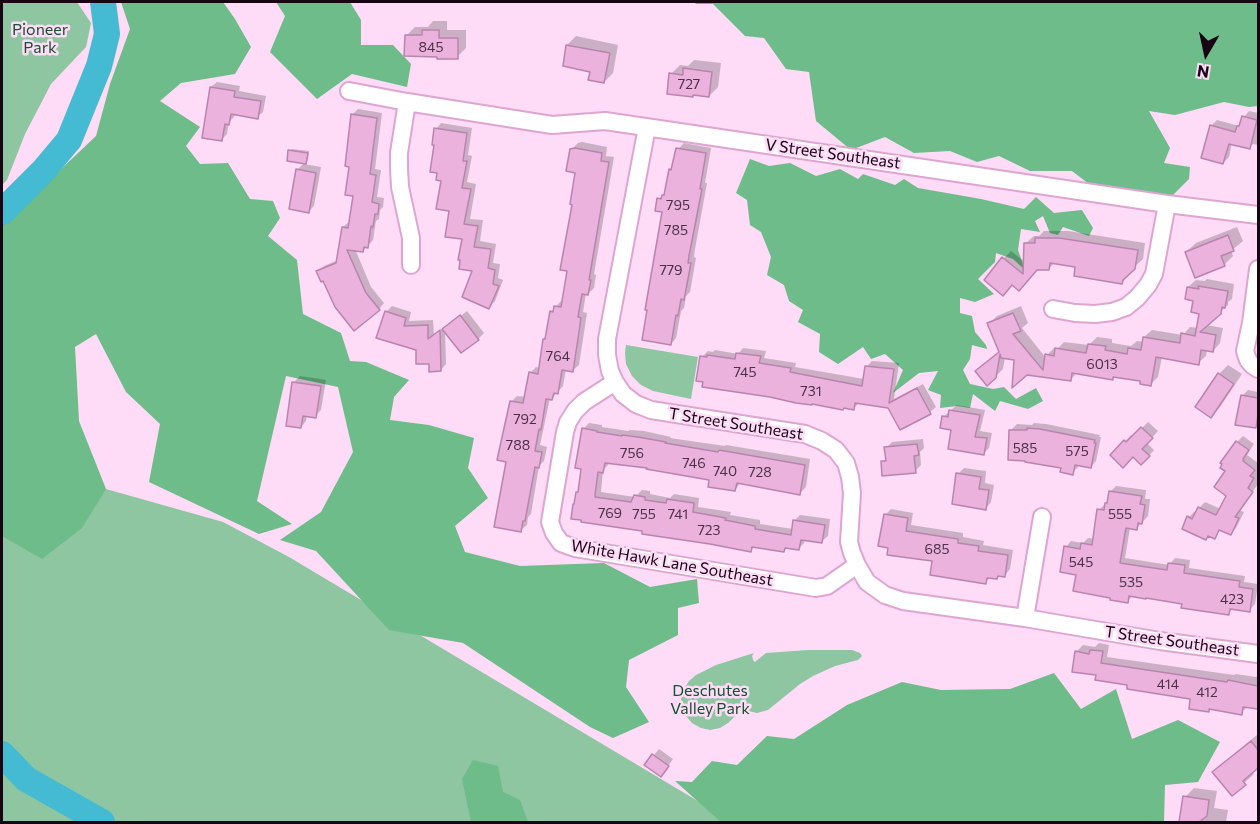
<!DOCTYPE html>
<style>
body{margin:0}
#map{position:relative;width:1260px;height:824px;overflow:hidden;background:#fedbf6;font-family:Commissioner,sans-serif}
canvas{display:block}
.frame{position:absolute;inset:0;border:3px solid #170513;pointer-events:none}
.north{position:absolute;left:1176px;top:24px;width:60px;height:60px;-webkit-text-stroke:4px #fedbf6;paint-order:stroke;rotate:189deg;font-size:16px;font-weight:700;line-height:24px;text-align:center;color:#170513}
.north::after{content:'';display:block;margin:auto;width:21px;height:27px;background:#170513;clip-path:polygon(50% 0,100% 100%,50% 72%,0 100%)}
</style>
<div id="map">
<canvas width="1260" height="824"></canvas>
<div class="frame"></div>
<div class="north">N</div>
</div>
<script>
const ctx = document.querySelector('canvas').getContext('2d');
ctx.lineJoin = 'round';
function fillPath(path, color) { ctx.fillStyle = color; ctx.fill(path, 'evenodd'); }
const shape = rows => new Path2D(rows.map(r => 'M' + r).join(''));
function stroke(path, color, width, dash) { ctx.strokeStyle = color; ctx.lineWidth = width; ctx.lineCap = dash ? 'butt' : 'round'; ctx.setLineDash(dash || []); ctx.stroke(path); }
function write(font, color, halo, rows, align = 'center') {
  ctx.font = font + ' Commissioner,sans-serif'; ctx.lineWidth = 5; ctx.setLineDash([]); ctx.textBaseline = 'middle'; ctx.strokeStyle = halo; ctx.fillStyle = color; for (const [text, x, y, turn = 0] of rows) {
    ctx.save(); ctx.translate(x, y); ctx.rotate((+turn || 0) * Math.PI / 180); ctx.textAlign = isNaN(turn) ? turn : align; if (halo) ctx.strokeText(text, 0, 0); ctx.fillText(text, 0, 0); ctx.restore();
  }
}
fillPath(shape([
 [2,2,77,2,91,23,86,47,51,84,25,134,7,180,2,185],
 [626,345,698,357,691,399,653,391,641,385,632,376,626,364,625,353],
 [2,473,106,489,223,522,289,557,733,822,2,822],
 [808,650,852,650,860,653,862,656,858,660,835,666,813,676,800,684,768,710,757,713,748,711,739,704,735,716,728,723,720,728,710,730,701,728,692,723,686,716,682,707,681,698,684,689,689,681,696,675,716,665,754,653,752,656,753,660,755,662,766,653]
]), '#8dc6a0');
fillPath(shape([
 [121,2,223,2,235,19,251,47,235,74,181,83,160,101,200,127,186,146,200,164,228,163,250,199,273,201,280,218,268,236,297,260,303,314,341,333,350,361,366,362,409,380,394,397,390,420,429,425,474,438,468,468,488,498,455,526,465,552,520,566,604,563,650,587,697,579,699,603,678,608,678,635,629,660,626,687,649,722,613,738,590,727,463,643,389,630,316,551,280,540,321,512,353,452,338,387,286,376,257,501,292,524,259,534,149,482,160,424,126,392,96,334,75,347,79,421,106,489,82,528,42,559,2,536,2,225,96,136,110,84,130,29],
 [276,2,350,2,361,20,361,45,393,45,411,64,407,87,352,74,317,99,270,52,285,16],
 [694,2,1258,2,1258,106,1249,107,1224,102,1175,115,1149,111,1170,148,1164,163,1190,167,1189,179,1168,200,1093,187,1072,171,1030,171,999,156,977,162,950,151,914,153,885,137,851,150,816,121,809,72,786,69,764,38,745,36,713,4,696,4],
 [750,159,769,166,790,163,816,176,840,169,858,179,863,174,895,185,904,179,918,188,981,199,1024,209,1036,197,1054,213,1082,210,1093,228,1089,236,1063,227,1058,235,1050,233,1043,216,1035,221,1040,232,1021,229,1018,250,1025,270,1013,259,996,253,995,262,978,279,994,294,975,302,960,298,960,313,972,316,975,332,986,345,987,349,972,345,970,359,963,370,970,384,993,389,1004,387,1016,399,1036,388,1043,401,1028,409,1000,401,995,411,973,394,970,408,957,406,940,408,941,395,928,390,938,371,919,373,893,393,903,370,885,354,871,359,863,347,838,364,819,352,820,334,798,322,803,310,789,301,784,285,767,275,771,257,761,232,750,225,747,200,736,193],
 [1054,673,1081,709,1116,689,1132,739,1178,720,1220,742,1198,782,1165,785,1164,822,721,822,675,781,692,782,712,761,737,765,767,736,794,739,847,705,902,682,941,690,1010,689],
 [473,760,498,766,503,792,520,800,528,822,471,822,462,779]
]), '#6dbc89');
fillPath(shape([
 [433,21,447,21,447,30,466,30,466,48,457,57,438,55,406,36,415,27,428,27],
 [576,36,618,45,613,73,604,82,567,45],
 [694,60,721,63,718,87,709,96,671,74,680,65,688,66],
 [217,82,240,86,239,91,266,96,263,112,257,117,235,114,234,117,229,122,227,134,221,140,211,87],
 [358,109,382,113,375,169,381,170,377,197,384,198,383,207,380,210,379,219,376,221,373,240,363,251,355,249,371,287,384,303,379,309,324,279,318,272,324,266,338,260,343,227,349,222,355,195,351,166,352,115],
 [1249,111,1258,113,1258,145,1253,144,1249,147,1232,143,1229,157,1223,163,1211,126,1217,120,1239,126,1242,123,1244,117],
 [441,123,472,128,468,155,472,156,467,182,476,184,470,219,483,220,480,241,496,244,493,263,500,264,498,278,503,280,495,301,489,307,451,210,443,180,436,129],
 [582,142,607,147,606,156,614,157,594,274,596,275,594,288,588,294,586,293,583,312,587,313,579,365,573,370,566,369,563,386,552,398,550,398,540,445,547,447,544,461,539,466,531,514,528,517,527,525,521,530,508,461,511,402,517,396,526,397,530,373,536,367,540,368,544,339,547,337,551,312,561,301,563,301,568,270,577,171,572,149,578,143],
 [684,143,711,148,705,183,707,183,695,249,694,257,696,258,690,292,686,296,684,308,681,311,676,338,671,344,664,211,659,199,665,193,670,170,673,167,678,149],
 [292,149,309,151,308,160,304,164,321,167,314,206,309,211,297,170,304,163,290,151],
 [1237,227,1243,241,1231,251,1233,256,1224,265,1186,252,1196,243],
 [1044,231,1068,231,1145,243,1143,259,1130,271,1129,275,1122,283,1077,265,1055,262,1049,269,1038,268,1027,282,1004,258,1011,251,1025,262,1026,243,1034,236,1039,236],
 [1207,279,1234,284,1232,299,1228,302,1228,305,1206,325,1223,328,1220,343,1213,351,1207,350,1206,356,1198,363,1162,357,1158,377,1151,384,1142,380,1115,376,1112,378,1078,372,1070,380,1027,374,1015,358,1005,357,1003,369,995,377,984,364,1000,351,989,324,997,316,1021,306,1028,323,1022,328,1046,358,1047,355,1054,348,1058,348,1064,342,1089,345,1097,337,1112,339,1112,343,1131,346,1137,341,1143,342,1144,337,1152,330,1183,335,1190,327,1198,328,1200,312,1188,287,1196,280,1205,281],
 [392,306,411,312,409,321,433,320,434,335,445,327,445,328,467,311,484,333,478,339,445,330,446,364,441,370,430,362,417,349,386,312],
 [743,348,766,351,764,358,796,363,795,367,864,379,866,367,872,361,899,363,894,399,923,384,936,407,930,412,860,402,853,409,702,357,708,351,713,352,715,350,738,354],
 [1228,365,1242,374,1220,407,1211,416,1219,374],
 [300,376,326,380,321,410,315,416,307,415,306,421,301,427,294,382],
 [1248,390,1258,392,1258,424,1255,427,1242,396],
 [957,405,985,410,980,431,992,433,989,448,983,454,953,428,944,416],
 [1148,422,1158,431,1147,443,1154,450,1147,458,1112,455,1131,435,1133,437],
 [589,423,602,425,602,427,628,431,630,430,644,431,671,437,670,438,725,446,726,445,810,459,806,487,800,493,741,482,735,490,711,479,609,462,608,465,603,470,601,492,635,497,642,490,650,491,650,494,670,498,674,494,699,498,698,507,731,512,730,515,760,520,760,524,793,529,794,521,800,515,830,519,828,536,822,541,805,539,804,543,798,549,787,547,784,551,755,546,750,551,644,530,578,492,579,491,583,468,583,429],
 [1034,423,1046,424,1100,435,1099,437,1101,437,1096,461,1091,467,1079,464,1078,467,1072,473,1011,430,1017,424,1032,425],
 [1243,436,1254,444,1247,455,1258,463,1258,484,1239,510,1244,512,1236,528,1231,534,1221,529,1215,537,1189,517,1194,512,1197,513,1199,508,1205,502,1221,509,1228,495,1227,471,1237,442],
 [923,439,924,448,920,452,921,465,915,471,883,462,887,457,886,448,892,442],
 [964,468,986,471,985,483,994,485,991,502,986,508,958,474],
 [1116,486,1146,490,1145,499,1150,499,1148,516,1137,528,1130,528,1125,558,1169,565,1175,558,1190,560,1189,568,1245,576,1244,582,1258,584,1255,604,1249,610,1234,608,1228,613,1183,602,1133,596,1127,601,1077,574,1066,547,1071,541,1083,543,1088,538,1095,539,1099,510,1109,500,1110,492],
 [891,509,913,513,911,525,963,533,963,537,984,541,983,545,1013,550,1010,569,1005,575,1000,575,997,578,991,577,985,582,933,560,885,515],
 [1099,643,1109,645,1107,657,1234,675,1236,674,1256,677,1258,676,1258,708,1248,706,1241,713,1211,708,1208,711,1192,698,1129,684,1098,674,1076,652,1083,645,1095,647],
 [1258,734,1258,766,1252,772,1254,774,1232,794,1214,772,1223,763],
 [659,749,673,759,666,769,646,765],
 [1194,788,1217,791,1214,808,1228,810,1226,822,1181,822,1185,797]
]), '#0003');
stroke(shape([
 [2,212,43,171,69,140,99,66,107,34,103,2],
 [2,754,26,779,102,822]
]), '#45bad3', 26);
const building = shape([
 [422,30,439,30,439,38,458,38,458,59,437,59,437,57,404,56,405,35,422,35,422,30],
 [566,45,610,53,604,83,588,80,590,72,563,66,566,45],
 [683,68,712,72,709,97,693,95,693,97,667,94,669,73,683,75,683,68],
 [210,87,235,91,234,97,261,101,258,119,231,114,229,125,225,124,222,141,202,138,210,87],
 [351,114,377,118,370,174,376,175,372,202,379,204,378,214,375,214,373,227,371,226,368,248,364,247,363,252,347,250,366,293,380,310,354,331,335,307,323,281,321,282,316,271,336,263,342,227,348,228,353,196,345,195,349,167,345,166,351,114],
 [1242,116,1257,120,1250,149,1229,144,1223,164,1201,158,1210,125,1235,132,1237,126,1239,126,1242,116],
 [434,128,467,133,463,161,467,161,462,188,471,189,464,224,478,226,474,247,491,249,488,268,495,270,493,284,499,286,489,309,462,297,472,271,459,269,460,260,458,260,462,239,445,237,449,211,436,209,441,181,436,180,437,173,430,172,434,145,432,145,434,128],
 [575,148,602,153,601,161,609,162,589,280,591,280,588,295,582,294,578,317,581,318,573,372,562,370,558,394,554,393,552,400,546,399,541,430,539,429,535,451,542,452,539,468,535,467,525,521,523,521,521,532,494,527,506,462,497,460,510,401,523,403,529,372,538,374,543,339,545,339,550,311,553,312,554,306,561,307,567,271,560,270,572,205,570,204,575,173,566,171,570,149,575,148],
 [676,148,706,153,700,189,702,189,689,256,688,263,691,263,684,300,681,299,678,316,676,315,671,345,642,340,647,310,645,310,662,212,655,211,657,198,661,199,662,195,664,195,669,169,671,170,676,148],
 [288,150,308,153,306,164,287,161,288,150],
 [296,169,316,173,309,213,289,209,296,169],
 [1228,235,1234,251,1221,256,1225,266,1195,278,1185,252,1228,235],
 [1035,238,1059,238,1138,250,1135,269,1123,280,1122,284,1074,276,1075,267,1050,263,1049,270,1037,270,1019,291,1012,285,1003,296,984,280,1002,257,1023,274,1024,243,1035,243,1035,238],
 [1198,286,1228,291,1225,308,1222,307,1221,314,1200,332,1216,335,1213,352,1201,350,1199,365,1156,357,1151,386,1140,384,1140,381,1113,377,1113,380,1072,373,1071,381,1027,375,1012,388,1014,360,1001,358,1000,354,996,378,987,386,975,371,999,352,987,323,1013,313,1021,331,1013,334,1043,370,1045,354,1054,356,1055,348,1086,353,1088,344,1106,346,1105,350,1127,354,1128,348,1141,350,1143,337,1180,343,1181,333,1195,336,1199,314,1191,312,1193,301,1185,299,1187,287,1199,289,1198,286],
 [385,311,406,318,404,326,428,325,428,339,440,330,441,371,429,372,429,364,416,364,416,350,376,338,385,311],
 [460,315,479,340,461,353,442,329,460,315],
 [736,353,761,356,759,363,791,368,790,372,862,386,865,366,894,369,889,403,917,388,931,414,900,430,888,408,855,403,854,410,844,408,843,410,812,404,812,405,796,403,770,397,702,387,703,382,696,381,700,356,707,357,707,355,735,359,736,353],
 [1218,373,1234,384,1211,418,1195,407,1218,373],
 [292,382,321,386,316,418,303,416,301,428,286,426,292,382],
 [1241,395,1258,398,1258,414,1256,428,1235,425,1241,395],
 [949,410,980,415,975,437,987,438,984,455,948,449,951,430,940,428,942,416,948,417,949,410],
 [1141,427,1153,438,1142,449,1150,456,1141,465,1133,457,1123,468,1110,455,1124,440,1126,442,1141,427],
 [582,428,597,431,597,432,622,436,622,435,638,437,666,442,665,443,718,452,719,450,805,465,800,495,737,483,735,491,708,487,709,480,646,469,647,468,605,463,603,473,598,472,595,495,595,497,631,502,634,495,645,497,645,500,666,503,667,499,694,503,693,512,726,518,725,520,755,526,755,529,791,535,793,520,825,525,822,543,801,540,799,550,785,548,784,552,752,547,751,552,710,544,642,534,642,531,581,522,581,520,571,519,573,504,574,504,576,492,578,492,581,469,575,468,582,428],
 [1027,428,1040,429,1095,440,1094,443,1096,443,1091,468,1075,465,1073,475,1060,472,1061,468,1025,462,1025,461,1008,460,1009,430,1027,430,1027,428],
 [1236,441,1249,450,1243,459,1244,460,1243,461,1255,470,1250,476,1254,478,1248,488,1253,492,1235,517,1239,518,1231,535,1219,530,1215,539,1208,536,1206,540,1182,529,1187,516,1192,519,1198,507,1216,515,1226,496,1214,487,1225,471,1220,468,1222,464,1220,463,1236,441],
 [917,444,919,455,914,456,916,473,882,476,881,461,886,461,884,447,917,444],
 [956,473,981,477,979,489,989,490,986,510,952,504,956,473],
 [1109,491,1142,496,1140,504,1145,505,1142,524,1138,523,1137,530,1126,528,1120,563,1167,570,1168,563,1185,565,1184,573,1240,581,1239,587,1253,589,1250,612,1230,609,1229,615,1181,608,1182,604,1146,598,1146,599,1129,596,1128,603,1110,600,1110,598,1073,591,1076,575,1060,572,1064,546,1080,549,1081,543,1092,545,1097,509,1104,510,1105,503,1107,503,1109,491],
 [884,514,908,518,906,531,958,539,958,543,979,546,978,551,1008,555,1005,577,998,576,997,579,987,578,986,584,930,575,932,561,887,555,888,548,878,546,884,514],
 [1090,650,1103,651,1101,663,1227,682,1228,680,1258,686,1258,709,1243,707,1242,715,1209,709,1209,712,1189,709,1190,699,1127,689,1127,685,1095,680,1096,675,1072,672,1075,651,1089,654,1090,650],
 [1251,741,1258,750,1258,768,1243,781,1246,785,1232,796,1212,772,1251,741],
 [652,754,669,766,661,777,644,765,652,754],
 [1183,796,1209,800,1207,816,1199,822,1179,822,1183,796]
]);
fillPath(building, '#ebb2de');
stroke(building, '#ba83ae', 1.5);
const minor = shape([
 [349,91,407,102,552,125,605,121,1167,204,1258,215],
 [407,102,399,153,399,169,400,187,411,238,411,265],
 [647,127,607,339,607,355,610,371,615,382,623,394,636,404,651,410,805,434,822,441,836,450,846,463,850,477,852,493,849,542,852,553,857,565,867,582,885,595,903,601,1025,618,1160,641,1258,654],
 [1258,269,1251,323,1245,351,1248,360,1252,365,1258,369],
 [1053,309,1075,313,1095,314,1112,312,1126,307,1137,298,1148,285,1154,274,1167,204],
 [615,382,584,402,575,411,568,422,565,432,550,522,554,533,561,543,575,548,816,588,827,586,857,565],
 [1025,618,1042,517]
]);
stroke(minor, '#dea5d1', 20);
stroke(minor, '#fff', 16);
write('14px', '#4c3046', null, [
 ["845",431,47],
 ["727",689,84],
 ["795",678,205],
 ["785",676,230],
 ["779",671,270],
 ["764",558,356],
 ["6013",1102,364],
 ["745",745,372],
 ["731",811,391],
 ["792",525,419],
 ["788",518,445],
 ["585",1025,448],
 ["575",1077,451],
 ["756",632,453],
 ["746",694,463],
 ["740",725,471],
 ["728",760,472],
 ["769",610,513],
 ["755",644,514],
 ["741",678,514],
 ["555",1120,514],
 ["723",709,530],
 ["685",937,549],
 ["545",1081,562],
 ["535",1131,582],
 ["423",1232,599],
 ["414",1168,684],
 ["412",1207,692]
]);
write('16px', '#15502f', '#fedbf6', [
 ["Pioneer",40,30],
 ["Park",40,48],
 ["Deschutes",710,691],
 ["Valley Park",710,709]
]);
write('16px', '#170513', '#fedbf6', [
 ["V Street Southeast",833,154,8],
 ["T Street Southeast",736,424,9],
 ["White Hawk Lane Southeast",672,563,10],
 ["T Street Southeast",1172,641,8]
]);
</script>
